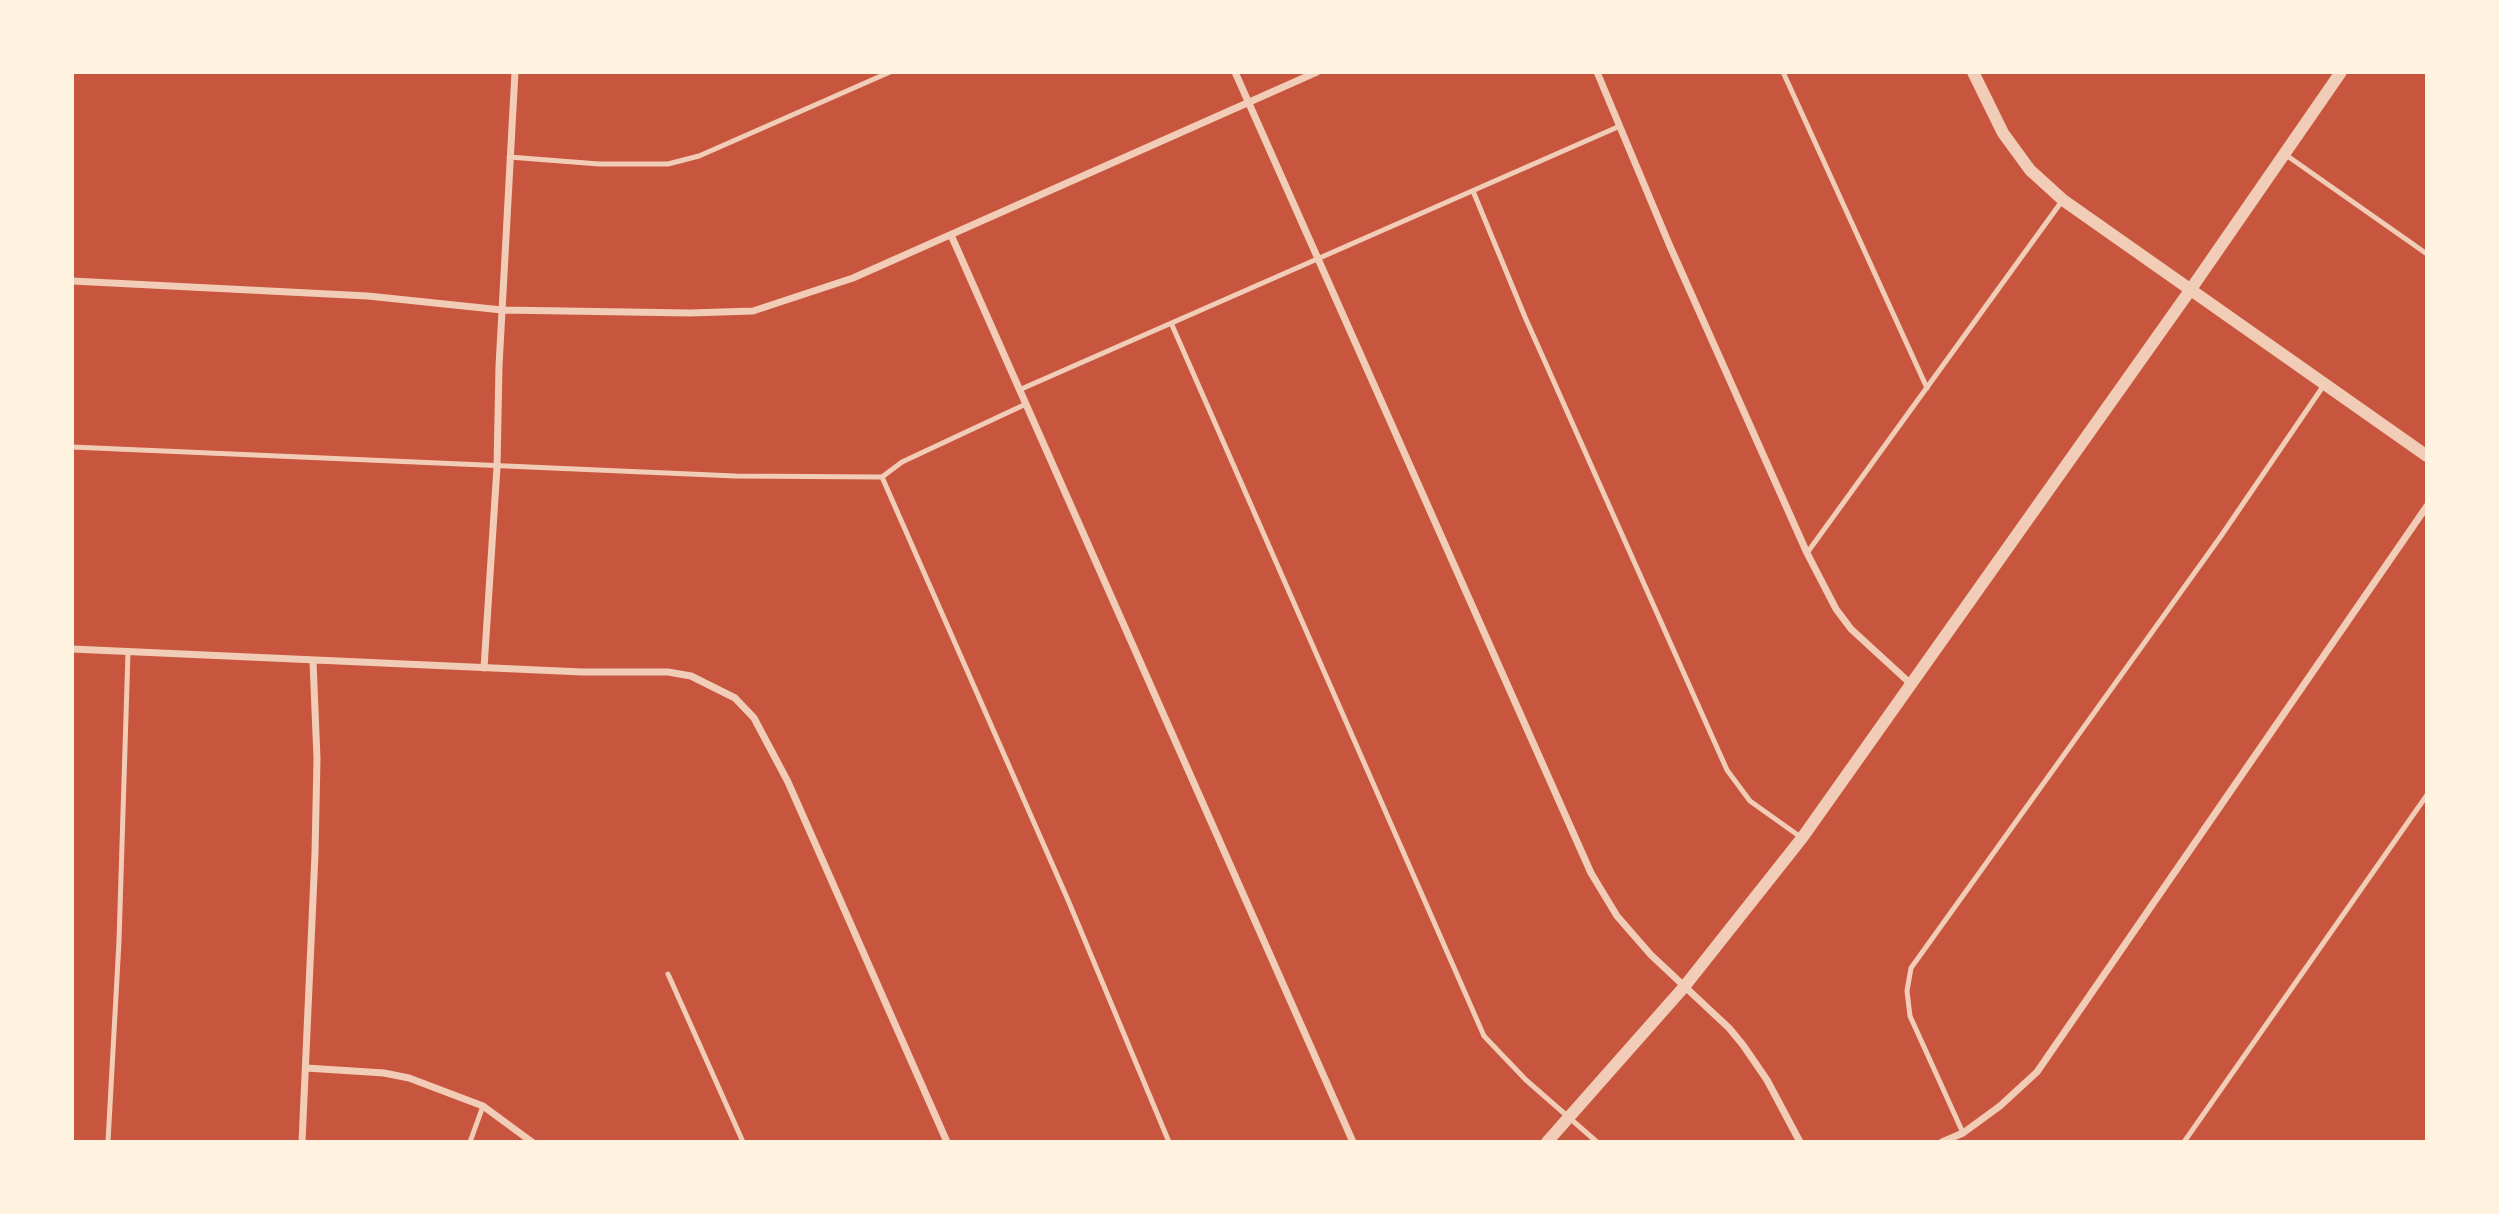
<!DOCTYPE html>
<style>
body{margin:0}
#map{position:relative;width:2499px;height:1214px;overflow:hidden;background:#c8553d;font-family:Raleway,sans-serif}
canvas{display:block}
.frame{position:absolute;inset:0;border:74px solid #fff3e0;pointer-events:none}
</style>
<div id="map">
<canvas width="2499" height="1214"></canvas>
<div class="frame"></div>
</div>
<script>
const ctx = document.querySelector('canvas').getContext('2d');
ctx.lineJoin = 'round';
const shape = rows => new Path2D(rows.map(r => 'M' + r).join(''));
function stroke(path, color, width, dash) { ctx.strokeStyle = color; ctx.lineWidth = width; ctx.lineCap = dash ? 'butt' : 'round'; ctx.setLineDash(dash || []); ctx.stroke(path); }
stroke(shape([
 [1783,72,1927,388],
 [2286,155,2427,254],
 [509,157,599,164,668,164,699,156,890,72],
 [1473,191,1525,317,1727,770,1750,801,1802,838],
 [1172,325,1484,1036,1526,1080,1597,1142],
 [1019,390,1620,126],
 [72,447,735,476,882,477,902,462,1026,404],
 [882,477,1068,900,1169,1142],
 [1807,553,2062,201],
 [668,974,743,1142],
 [1963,1133,1910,1016,1907,991,1911,968,2221,536,2324,385],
 [108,1142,119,941,128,652],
 [470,1142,483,1106],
 [2184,1142,2427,795]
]), '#f1ccb7', 5);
stroke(shape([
 [1235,72,1591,873,1617,916,1651,955,1729,1028,1743,1045,1767,1080,1800,1142],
 [1597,72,1669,244,1807,553,1836,609,1851,629,1912,685],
 [951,235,1353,1142],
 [72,281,368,296,502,310,690,313,753,311,853,278,1317,72],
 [72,649,582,672,668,672,691,676,735,698,754,718,788,782,947,1142],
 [484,668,497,467,499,366,515,72],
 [306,1068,384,1073,409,1078,483,1106,532,1142],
 [302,1142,315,854,317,759,313,661],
 [1942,1142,1963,1133,2000,1106,2037,1072,2427,506]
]), '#f1ccb7', 7);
stroke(shape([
 [1973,72,2003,133,2030,170,2063,200,2427,456],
 [1547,1142,1684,987,1802,838,2191,289,2341,72]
]), '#f1ccb7', 12);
</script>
